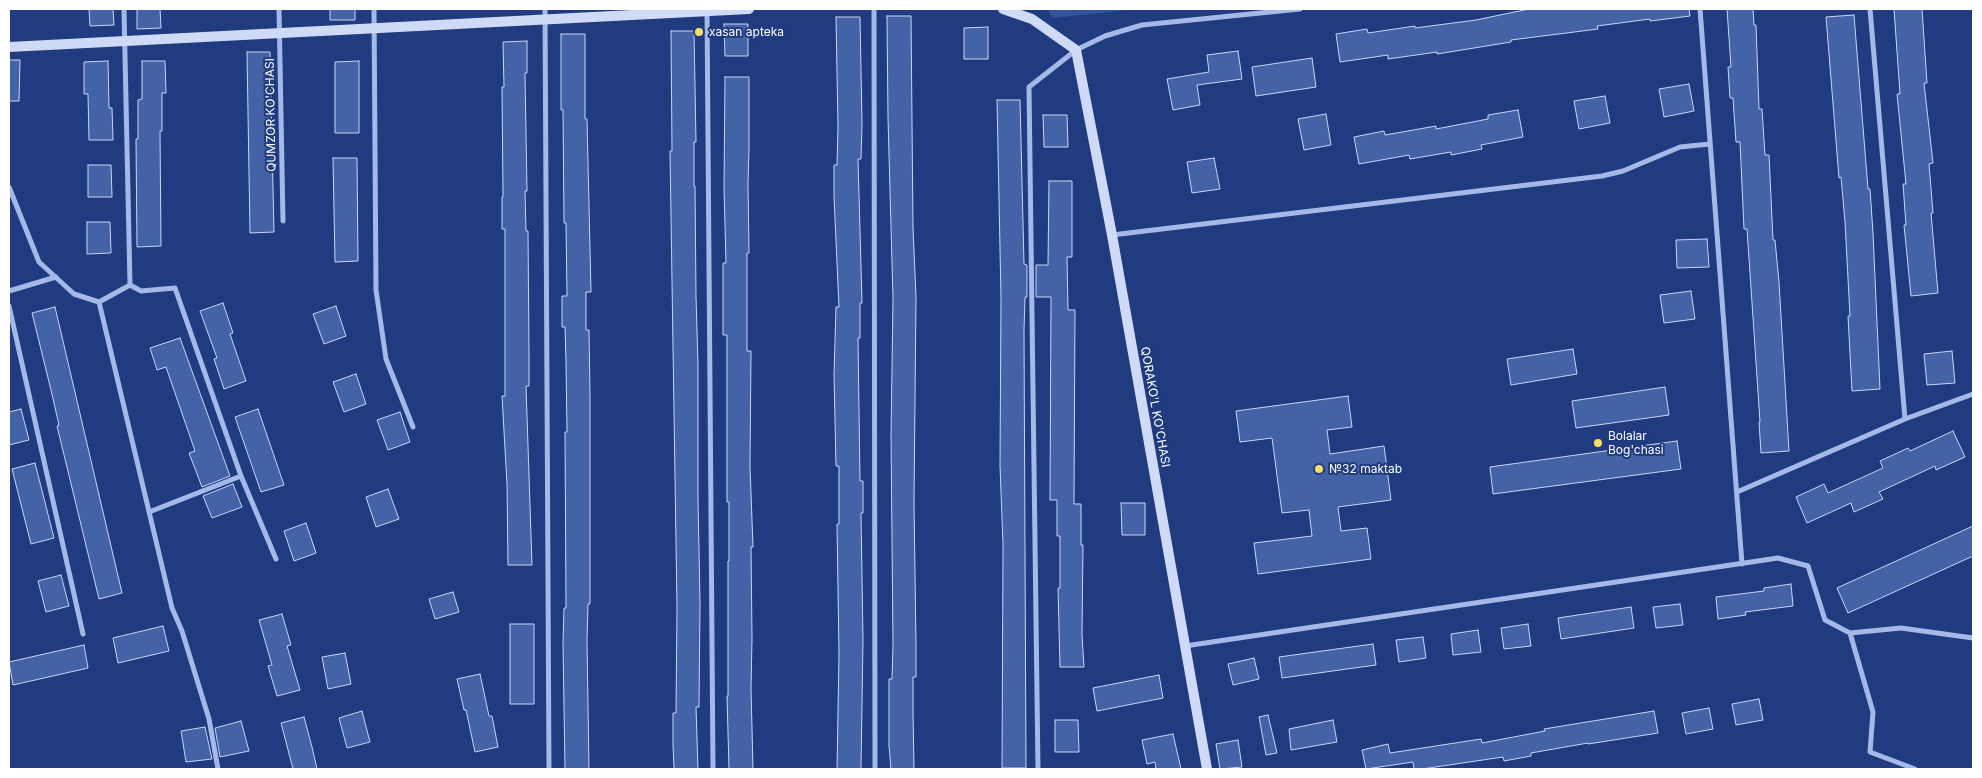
<!DOCTYPE html>
<meta charset="utf-8">
<style>
body{margin:0}
#map{position:relative;width:1982px;height:778px;overflow:hidden;background:#203b7f;font-family:Inter,sans-serif}
canvas{display:block}
.frame{position:absolute;inset:0;border:10px solid #fff;pointer-events:none}
</style>
<div id="map">
<canvas width="1982" height="778"></canvas>
<div class="frame"></div>
</div>
<script>
const ctx = document.querySelector('canvas').getContext('2d');
ctx.lineJoin = 'round';
function fillPath(path, color) { ctx.fillStyle = color; ctx.fill(path, 'evenodd'); }
const shape = rows => new Path2D(rows.map(r => 'M' + r).join(''));
function stroke(path, color, width, dash) { ctx.strokeStyle = color; ctx.lineWidth = width; ctx.lineCap = dash ? 'butt' : 'round'; ctx.setLineDash(dash || []); ctx.stroke(path); }
function write(font, color, halo, rows, align = 'center') {
  ctx.font = font + ' Inter,sans-serif'; ctx.lineWidth = 4; ctx.setLineDash([]); ctx.textBaseline = 'middle'; ctx.strokeStyle = halo; ctx.fillStyle = color; for (const [text, x, y, turn = 0] of rows) {
    ctx.save(); ctx.translate(x, y); ctx.rotate((+turn || 0) * Math.PI / 180); ctx.textAlign = isNaN(turn) ? turn : align; if (halo) ctx.strokeText(text, 0, 0); ctx.fillText(text, 0, 0); ctx.restore();
  }
}
fillPath(shape([
 [1048,9,1139,9,1052,18]
]), '#33539d');
const building = shape([
 [89,9,113,9,114,25,90,26,89,9],
 [137,9,160,9,161,28,137,29,137,9],
 [330,9,355,9,355,20,330,20,330,9],
 [1529,9,1689,9,1690,16,1650,21,1650,19,1597,26,1598,29,1511,40,1511,42,1437,54,1437,52,1388,59,1388,55,1340,62,1336,34,1367,29,1368,33,1415,26,1415,28,1476,20,1529,9],
 [1727,9,1753,9,1754,25,1756,25,1759,109,1762,109,1765,155,1769,155,1773,240,1775,240,1779,282,1789,451,1761,453,1759,422,1760,422,1750,273,1747,229,1744,229,1740,142,1736,142,1733,98,1730,98,1728,67,1731,67,1727,9],
 [1894,9,1922,9,1927,83,1924,83,1933,163,1929,164,1933,213,1931,213,1938,293,1911,296,1904,225,1906,225,1903,184,1906,184,1897,94,1900,94,1894,9],
 [1854,15,1868,189,1870,189,1873,233,1880,389,1852,391,1848,316,1850,316,1845,222,1841,177,1839,178,1826,17,1854,15],
 [887,16,911,16,913,228,916,297,914,503,916,644,916,677,913,677,913,711,914,769,891,769,889,746,889,679,892,679,893,645,891,435,893,299,888,118,887,16],
 [836,17,860,17,862,124,861,159,858,159,862,303,860,303,860,338,858,338,860,481,863,481,863,513,861,513,863,640,861,769,837,769,839,654,837,524,839,524,839,466,836,466,834,375,836,307,839,307,834,197,834,165,837,165,838,127,836,17],
 [724,24,748,24,748,56,725,56,724,24],
 [988,27,988,59,964,59,964,28,988,27],
 [671,31,694,31,696,142,694,142,694,186,695,186,696,296,698,365,698,499,700,603,699,707,696,707,698,769,674,769,673,745,673,713,676,713,677,608,670,151,672,151,671,31],
 [561,34,585,34,585,119,587,119,591,292,586,292,586,330,589,330,590,395,590,604,588,604,587,640,589,769,565,769,563,644,564,608,566,608,565,432,567,432,566,362,565,327,562,327,562,296,567,296,566,223,564,223,563,110,561,110,561,34],
 [527,41,527,73,525,73,527,191,525,191,526,231,528,231,529,350,529,386,526,386,532,565,508,565,507,484,502,396,505,396,505,229,502,229,502,197,503,197,502,87,504,87,503,42,527,41],
 [1238,51,1242,79,1197,85,1200,105,1173,110,1167,79,1209,72,1207,55,1238,51],
 [247,52,270,52,274,232,250,233,247,52],
 [1312,58,1316,87,1256,96,1252,67,1312,58],
 [9,60,20,60,19,101,9,101,9,60],
 [108,61,109,108,112,108,113,140,89,140,88,94,84,94,84,62,108,61],
 [142,61,165,61,166,93,162,93,162,131,160,131,161,246,137,247,136,139,138,139,138,100,142,99,142,61],
 [359,61,359,133,335,133,335,62,359,61],
 [725,77,749,77,749,148,748,183,749,253,747,253,747,351,751,351,750,467,753,547,751,547,752,638,751,688,753,769,729,769,727,696,728,696,728,561,729,561,729,502,727,502,727,335,723,335,723,263,726,263,724,187,725,77],
 [1689,84,1694,111,1664,117,1659,89,1689,84],
 [1605,96,1610,123,1579,129,1574,101,1605,96],
 [997,100,1020,100,1024,264,1027,265,1027,297,1025,297,1024,330,1026,768,1002,768,1003,545,1000,465,1001,298,997,100],
 [1518,110,1523,137,1481,145,1482,149,1451,155,1451,152,1410,159,1409,155,1359,164,1354,137,1384,131,1385,135,1436,126,1436,129,1488,119,1488,115,1518,110],
 [1326,114,1331,145,1304,150,1298,119,1326,114],
 [1043,115,1067,115,1068,147,1044,147,1043,115],
 [333,158,357,158,358,261,335,262,333,158],
 [1214,158,1220,189,1192,193,1187,162,1214,158],
 [88,165,111,165,112,197,88,197,88,165],
 [1049,181,1072,181,1072,257,1067,257,1068,310,1075,310,1074,504,1081,504,1081,545,1083,545,1082,635,1084,667,1060,667,1058,588,1060,588,1060,536,1057,536,1057,500,1050,500,1051,297,1036,297,1036,265,1048,265,1049,181],
 [87,222,110,222,111,253,87,254,87,222],
 [1707,239,1709,267,1677,268,1676,240,1707,239],
 [1691,291,1695,319,1664,323,1660,295,1691,291],
 [223,303,233,333,230,334,246,381,224,389,214,359,217,358,200,311,223,303],
 [336,306,346,336,324,344,313,314,336,306],
 [55,307,122,593,99,599,57,426,59,425,51,390,32,313,55,307],
 [180,338,230,476,202,487,189,453,195,451,166,367,157,370,150,348,180,338],
 [1573,349,1577,374,1511,385,1507,359,1573,349],
 [1952,351,1955,383,1927,385,1924,354,1952,351],
 [356,374,366,404,344,412,333,382,356,374],
 [1665,387,1669,415,1576,428,1572,401,1665,387],
 [1348,396,1352,427,1327,430,1330,454,1384,446,1391,500,1338,507,1341,531,1367,528,1371,559,1258,574,1254,543,1312,536,1309,510,1282,513,1272,438,1240,442,1236,411,1348,396],
 [21,409,29,440,9,445,9,412,21,409],
 [258,409,284,485,261,492,235,417,258,409],
 [400,412,410,442,388,450,377,420,400,412],
 [1953,431,1965,457,1936,470,1935,466,1879,492,1883,499,1854,512,1851,503,1807,523,1796,497,1824,484,1828,493,1883,468,1880,461,1908,448,1910,451,1953,431],
 [1677,441,1681,469,1493,494,1490,467,1677,441],
 [35,463,54,538,31,544,12,469,35,463],
 [233,484,242,507,212,518,203,496,233,484],
 [388,489,399,519,376,527,366,497,388,489],
 [1121,503,1145,503,1145,535,1122,535,1121,503],
 [306,523,316,553,294,561,284,531,306,523],
 [1973,526,1973,556,1848,613,1837,588,1973,526],
 [61,575,69,606,46,612,38,581,61,575],
 [1791,584,1793,606,1745,612,1746,615,1718,619,1716,597,1764,591,1764,588,1791,584],
 [453,592,459,612,435,619,429,599,453,592],
 [1680,604,1683,625,1656,628,1653,607,1680,604],
 [1631,607,1634,628,1561,639,1558,618,1631,607],
 [282,614,291,645,287,646,300,690,277,696,268,666,272,665,259,620,282,614],
 [510,624,534,624,534,704,510,704,510,624],
 [1528,624,1531,646,1504,649,1501,628,1528,624],
 [163,626,169,651,118,663,113,638,163,626],
 [1478,630,1481,652,1453,655,1451,634,1478,630],
 [1423,637,1426,658,1399,662,1396,640,1423,637],
 [1373,644,1376,665,1282,678,1279,657,1373,644],
 [84,645,88,668,13,685,9,662,84,645],
 [345,653,351,684,328,689,322,657,345,653],
 [1254,658,1259,679,1233,685,1228,664,1254,658],
 [480,674,489,716,492,716,498,747,475,752,466,710,464,710,457,679,480,674],
 [1159,675,1163,698,1097,711,1093,688,1159,675],
 [1759,699,1763,720,1736,725,1732,704,1759,699],
 [1709,708,1713,729,1686,734,1682,713,1709,708],
 [362,711,370,742,347,748,339,718,362,711],
 [1654,711,1658,733,1588,744,1588,743,1531,753,1531,756,1504,761,1503,757,1422,769,1414,769,1413,762,1366,769,1362,750,1388,744,1390,753,1481,739,1482,743,1545,731,1544,729,1654,711],
 [1268,715,1277,753,1266,755,1259,717,1268,715],
 [304,717,312,747,317,769,293,769,281,723,304,717],
 [1055,720,1078,720,1079,752,1055,752,1055,720],
 [1333,720,1337,742,1291,750,1289,729,1333,720],
 [241,721,249,751,220,757,215,728,241,721],
 [205,727,212,759,186,762,181,731,205,727],
 [1173,734,1181,769,1156,769,1155,762,1147,764,1142,740,1173,734],
 [1238,740,1242,767,1220,769,1216,744,1238,740]
]);
fillPath(building, '#4462a6');
stroke(building, '#c8d6f6', 1);
stroke(shape([
 [124,9,130,285],
 [279,9,283,221],
 [374,9,376,290,386,359,413,427],
 [545,9,549,769],
 [707,9,713,769],
 [874,9,875,769],
 [1700,9,1742,564],
 [1870,9,1905,419],
 [9,187,39,262,74,294,99,302,130,285],
 [1112,235,1602,176,1623,171,1680,147,1710,144],
 [130,285,141,291,175,288,241,476,276,559],
 [9,291,56,277],
 [99,302,172,608,182,631,209,719,218,769],
 [9,306,83,634],
 [1737,492,1905,419,1973,394],
 [149,512,241,476],
 [1850,633,1873,712,1870,752,1915,769],
 [1185,646,1778,558,1808,566,1825,620,1850,633,1901,628,1973,638],
 [1038,769,1029,87,1076,50,1105,36,1142,25,1300,9]
]), '#a4b9e8', 5);
stroke(shape([
 [1003,9,1032,19,1076,50,1112,235,1207,769],
 [9,47,749,9]
]), '#cfdaf6', 10);
for (const [x, y, r, color] of [
 [699,32,5,"#f5e064"],
 [1598,443,5,"#f5e064"],
 [1319,469,5,"#f5e064"]
]) { const dot = new Path2D(); dot.arc(x, y, r, 0, 2 * Math.PI); ctx.fillStyle = color; ctx.fill(dot); stroke(dot, '#203b7f', 2); }
write('12px', '#fff', '#203b7f', [
 ["xasan apteka",709,32],
 ["Bolalar",1608,436],
 ["Bog'chasi",1608,450],
 ["№32 maktab",1329,469]
], 'left');
write('12px', '#fff', '#203b7f', [
 ["QUMZOR KO'CHASI",271,115,-91],
 ["QORAKO'L KO'CHASI",1155,407,80]
]);
</script>
